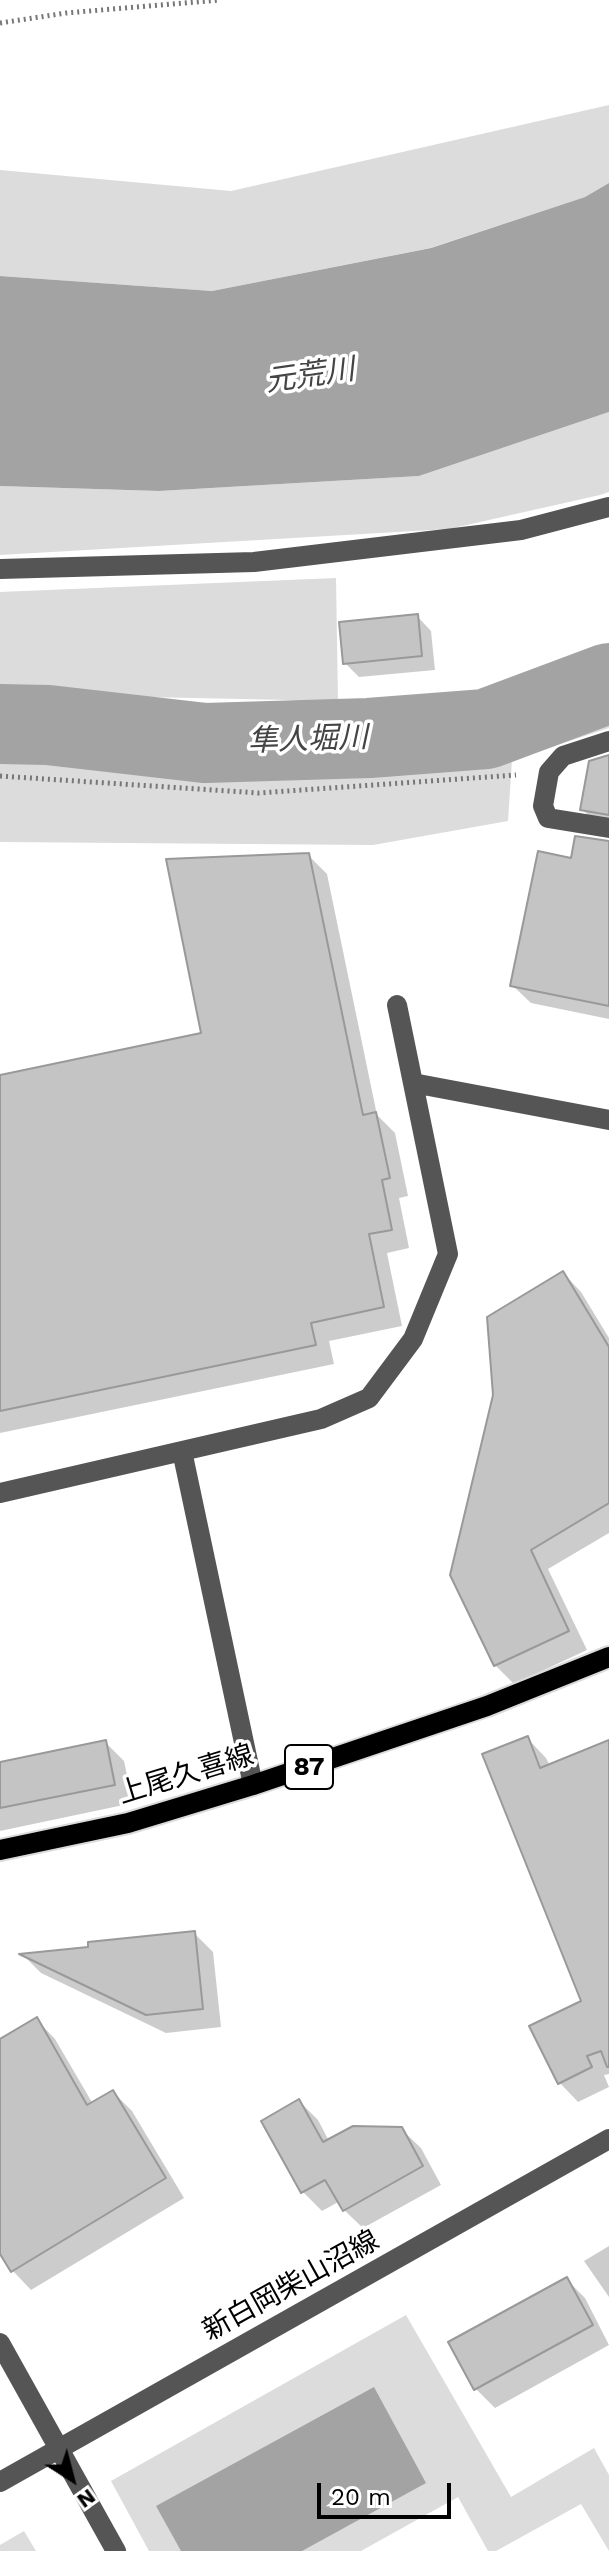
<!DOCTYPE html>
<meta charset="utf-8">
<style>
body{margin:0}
#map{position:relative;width:609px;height:2551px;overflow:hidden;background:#fff;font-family:"Work Sans",sans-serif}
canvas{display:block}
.north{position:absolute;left:32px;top:2439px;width:80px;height:80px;-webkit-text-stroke:6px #fff;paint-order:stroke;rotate:144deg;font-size:22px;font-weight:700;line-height:32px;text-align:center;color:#000}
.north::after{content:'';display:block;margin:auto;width:28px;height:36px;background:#000;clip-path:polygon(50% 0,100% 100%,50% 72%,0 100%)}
.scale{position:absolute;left:317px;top:2483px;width:134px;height:36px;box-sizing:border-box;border:4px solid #000;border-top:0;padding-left:10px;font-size:24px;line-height:28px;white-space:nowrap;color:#000;-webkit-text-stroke:6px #fff;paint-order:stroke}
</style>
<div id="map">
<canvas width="609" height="2551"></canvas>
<div class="north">N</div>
<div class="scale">20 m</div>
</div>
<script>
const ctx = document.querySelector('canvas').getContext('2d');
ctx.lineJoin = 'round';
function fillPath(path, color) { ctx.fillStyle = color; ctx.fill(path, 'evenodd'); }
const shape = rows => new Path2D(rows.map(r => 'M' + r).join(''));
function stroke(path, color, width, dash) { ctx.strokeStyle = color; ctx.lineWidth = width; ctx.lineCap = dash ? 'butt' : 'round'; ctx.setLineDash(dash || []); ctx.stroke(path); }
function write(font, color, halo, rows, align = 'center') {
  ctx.font = font + ' "Work Sans","Noto Sans JP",sans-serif'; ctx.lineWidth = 7; ctx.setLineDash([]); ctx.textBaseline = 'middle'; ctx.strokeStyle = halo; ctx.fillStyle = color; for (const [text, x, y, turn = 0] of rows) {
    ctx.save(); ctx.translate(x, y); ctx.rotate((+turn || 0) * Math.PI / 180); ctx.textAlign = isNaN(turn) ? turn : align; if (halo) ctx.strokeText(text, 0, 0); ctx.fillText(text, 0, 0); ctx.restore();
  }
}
fillPath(shape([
 [609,105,609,183,585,197,430,248,212,291,0,276,0,170,231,191],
 [609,412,609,492,600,495,449,529,0,555,0,486,159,491,419,476],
 [336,578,338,701,0,694,0,592],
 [609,711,609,728,512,760,508,821,373,845,0,842,0,748,45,748,211,770,340,770,510,745],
 [406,2315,511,2497,594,2448,609,2475,609,2551,581,2504,496,2551,488,2551,458,2497,361,2551,149,2551,111,2481],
 [24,2531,36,2551,0,2551,0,2545]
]), '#dcdcdc');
fillPath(shape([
 [609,183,609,412,419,476,159,491,0,486,0,276,212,291,431,248,585,197],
 [374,2387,426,2483,302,2551,181,2551,156,2506]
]), '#a3a3a3');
fillPath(shape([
 [417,616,431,631,435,670,359,677,345,663],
 [609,775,609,829,601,828,582,809],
 [609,842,609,1019,531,1003,512,985,573,860],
 [308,855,327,874,377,1115,395,1133,408,1196,399,1198,409,1248,387,1253,402,1326,329,1341,334,1364,0,1433,0,1077,203,1035],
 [563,1273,581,1292,609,1338,609,1533,548,1569,587,1650,514,1684,495,1665],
 [528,1739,546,1758,550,1766,609,1743,609,2074,604,2075,609,2087,578,2102,560,2083,583,2002],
 [105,1742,124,1761,133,1803,0,1831,0,1764],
 [194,1933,213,1952,221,2027,166,2033,41,1973,24,1956],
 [37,2020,55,2039,93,2104,113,2092,132,2111,184,2198,31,2290,13,2271,0,2250,0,2041],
 [299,2101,318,2120,329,2141,401,2129,421,2148,441,2185,363,2228,344,2210,340,2201,322,2211,303,2192,264,2121],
 [609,2246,609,2297,584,2261],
 [566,2279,585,2298,609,2345,495,2408,476,2389,451,2343]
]), '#0003');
stroke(shape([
 [0,724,48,725,205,743,369,738,486,729,609,683]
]), '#a3a3a3', 80);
const building = shape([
 [418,614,422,656,343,664,339,622,418,614],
 [609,755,609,815,580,810,589,761,609,755],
 [575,836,609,841,609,1006,510,986,538,851,571,858,575,836],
 [309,853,363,1115,376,1112,390,1178,382,1180,392,1230,369,1234,384,1307,311,1323,316,1345,0,1411,0,1075,201,1033,166,859,309,853],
 [563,1271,609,1347,609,1503,531,1550,569,1631,494,1666,450,1575,493,1395,487,1317,563,1271],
 [528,1736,540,1768,609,1740,609,2067,607,2067,601,2051,587,2056,592,2067,558,2084,529,2026,581,2001,482,1754,528,1736],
 [106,1740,115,1785,0,1808,0,1762,106,1740],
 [195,1931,203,2009,146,2015,19,1954,88,1947,88,1942,195,1931],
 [37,2017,87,2105,113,2090,166,2178,11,2272,0,2254,0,2039,37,2017],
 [299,2099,323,2142,353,2126,402,2127,423,2166,343,2211,325,2180,301,2193,261,2121,299,2099],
 [567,2277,593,2325,474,2390,448,2342,567,2277]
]);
fillPath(building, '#c4c4c4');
stroke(building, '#999', 2);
const major = shape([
 [0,1850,128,1823,253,1785,487,1706,609,1657]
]);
stroke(major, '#dbdbdb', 24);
stroke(shape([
 [0,23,66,13,220,0],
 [0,776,259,793,516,775]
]), '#777', 5, [2, 4]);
stroke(shape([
 [0,569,254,562,521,530,609,507],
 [609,741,563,756,549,772,543,806,548,818,609,828],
 [413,1083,609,1120],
 [182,1451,253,1785],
 [0,1493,321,1419,369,1398,413,1339,448,1254,397,1005],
 [0,2343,116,2551],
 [0,2482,609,2139]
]), '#555', 20);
stroke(major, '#000', 20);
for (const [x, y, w] of [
 [309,1767,48]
]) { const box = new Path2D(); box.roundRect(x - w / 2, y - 22, w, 44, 6); ctx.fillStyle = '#fff'; ctx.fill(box); stroke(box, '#000', 2); }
write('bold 26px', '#000', null, [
 ["87",309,1767]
]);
write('28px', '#000', '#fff', [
 ["上尾久喜線",186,1775,-17],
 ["新白岡柴山沼線",291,2286,-29]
]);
write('italic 30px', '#444', '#fff', [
 ["元荒川",310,376,-8],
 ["隼人堀川",308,740,-2]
]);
</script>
